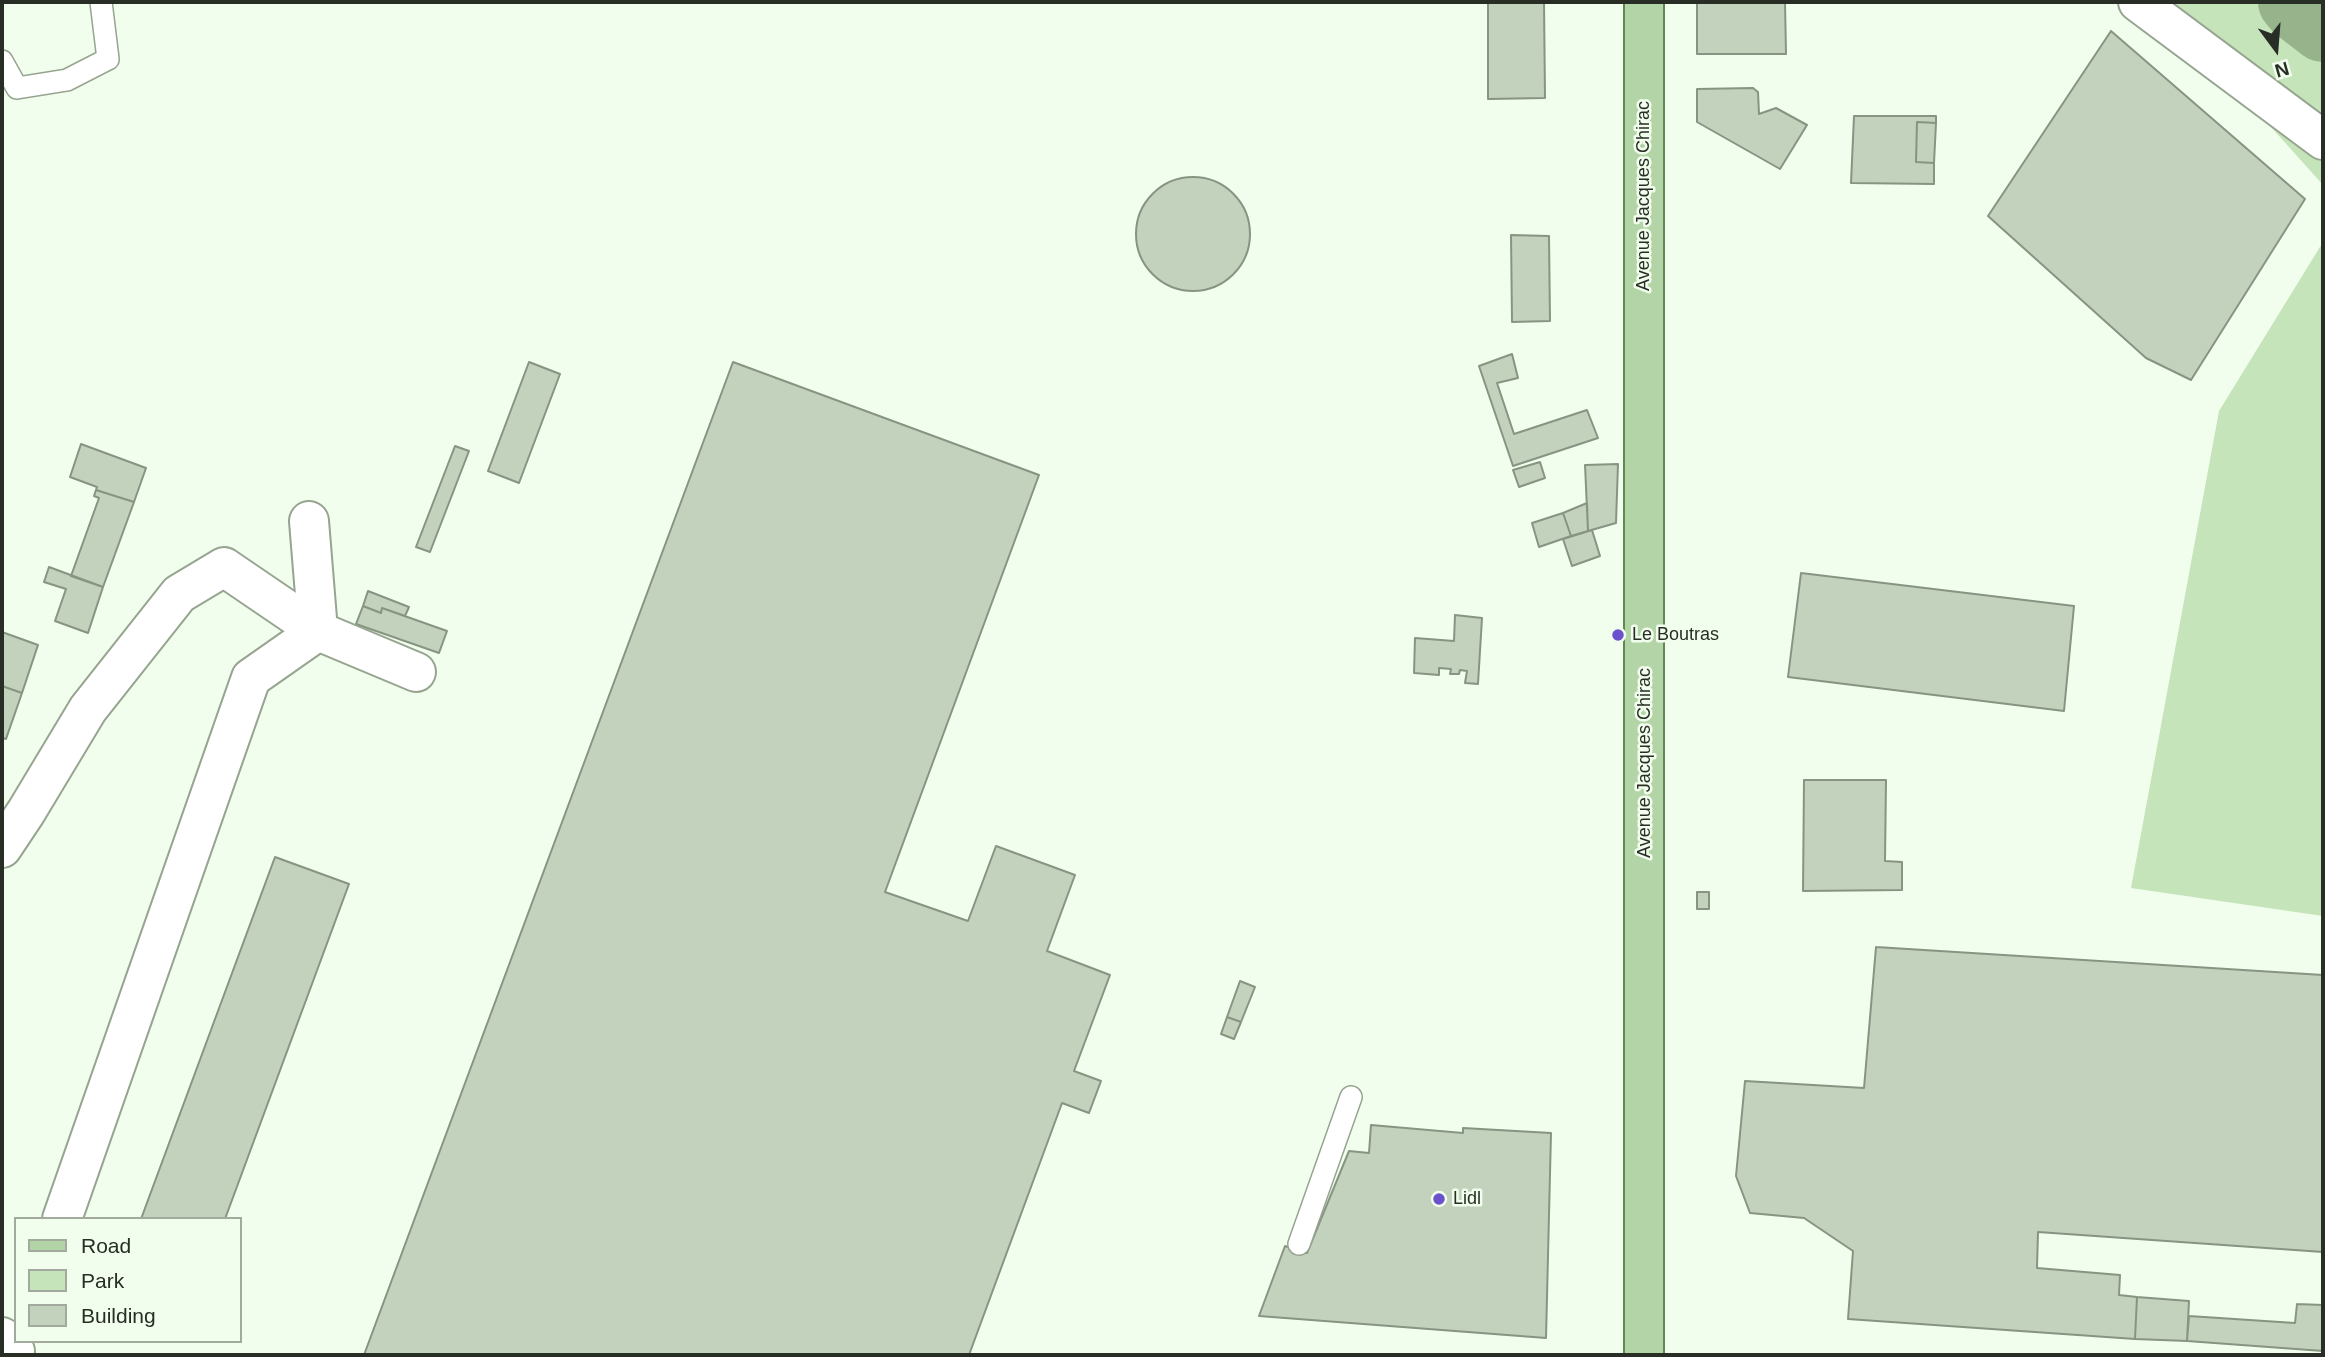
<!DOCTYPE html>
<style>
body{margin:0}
#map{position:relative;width:2325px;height:1357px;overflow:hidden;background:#f2feed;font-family:Helvetica,sans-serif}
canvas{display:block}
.frame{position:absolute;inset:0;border:4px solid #282d25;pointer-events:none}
.legend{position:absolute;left:14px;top:1217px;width:228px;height:126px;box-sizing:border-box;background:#f2feed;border:2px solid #a1aa9d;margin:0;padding:9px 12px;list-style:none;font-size:21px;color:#282d25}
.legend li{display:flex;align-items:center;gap:14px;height:35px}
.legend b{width:35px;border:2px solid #a1aa9d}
.north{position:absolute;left:2241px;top:14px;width:70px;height:70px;-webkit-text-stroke:5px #f2feed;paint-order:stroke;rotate:164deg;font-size:19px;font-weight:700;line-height:28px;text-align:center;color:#282d25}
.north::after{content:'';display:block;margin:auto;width:24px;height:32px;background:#282d25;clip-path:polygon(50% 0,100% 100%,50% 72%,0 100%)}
</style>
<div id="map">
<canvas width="2325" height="1357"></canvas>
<div class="frame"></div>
<ul class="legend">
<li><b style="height:9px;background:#b3d4a6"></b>Road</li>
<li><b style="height:19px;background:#c5e4ba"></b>Park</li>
<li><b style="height:19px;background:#c3d2bd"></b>Building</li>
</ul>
<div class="north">N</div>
</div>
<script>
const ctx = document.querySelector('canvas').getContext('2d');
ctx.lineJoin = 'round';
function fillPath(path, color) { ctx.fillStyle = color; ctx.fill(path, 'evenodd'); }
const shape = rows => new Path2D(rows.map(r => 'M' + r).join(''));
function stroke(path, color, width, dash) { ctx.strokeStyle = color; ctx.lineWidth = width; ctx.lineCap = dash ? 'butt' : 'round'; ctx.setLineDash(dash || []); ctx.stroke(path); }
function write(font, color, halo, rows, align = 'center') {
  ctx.font = font + ' Helvetica,sans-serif'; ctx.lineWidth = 5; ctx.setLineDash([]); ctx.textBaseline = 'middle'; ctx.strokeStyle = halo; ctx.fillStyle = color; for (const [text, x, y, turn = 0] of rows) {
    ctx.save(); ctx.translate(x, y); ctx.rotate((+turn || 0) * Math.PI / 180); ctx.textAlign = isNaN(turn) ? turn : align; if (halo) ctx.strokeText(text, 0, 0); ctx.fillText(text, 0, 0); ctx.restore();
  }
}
fillPath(shape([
 [2159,2,2323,2,2323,185],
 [2323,242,2323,916,2131,888,2219,411]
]), '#c5e4ba');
stroke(shape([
 [2291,2,2297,9,2323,29]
]), '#96b38b', 66);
const building = shape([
 [1488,2,1544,2,1545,98,1488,99,1488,2],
 [1697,2,1785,2,1786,54,1697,54,1697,2],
 [2111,31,2305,199,2191,380,2146,358,1988,216,2111,31],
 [1753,88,1758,92,1759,114,1776,108,1807,125,1780,169,1697,122,1697,89,1753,88],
 [1854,116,1936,116,1936,123,1917,122,1916,162,1934,163,1934,184,1851,183,1854,116],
 [1917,122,1936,123,1934,163,1916,162,1917,122],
 '1136 234a57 57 0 1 1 114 0a57 57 0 1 1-114 0Z',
 [1511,235,1549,236,1550,321,1512,322,1511,235],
 [1512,354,1518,378,1497,383,1514,434,1587,410,1598,438,1513,466,1479,366,1512,354],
 [529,362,560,374,519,483,488,471,529,362],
 [733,362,1039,475,885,892,968,921,996,846,1075,875,1047,951,1110,975,1074,1071,1101,1081,1089,1113,1062,1103,969,1355,364,1355,733,362],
 [81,444,146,468,134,502,96,490,97,487,70,477,81,444],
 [455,446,469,451,430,552,416,547,455,446],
 [1540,462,1545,478,1519,487,1513,470,1540,462],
 [1618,464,1616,523,1588,531,1585,465,1618,464],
 [96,490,134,502,103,587,71,576,99,498,94,496,96,490],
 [1587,503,1588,531,1571,536,1563,513,1587,503],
 [1563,513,1571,536,1539,547,1532,523,1563,513],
 [1592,530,1600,556,1572,566,1563,539,1592,530],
 [49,567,103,587,88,633,55,621,66,589,44,582,49,567],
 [1801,573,2074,606,2064,711,1788,677,1801,573],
 [368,591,409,607,405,616,382,608,381,613,363,606,368,591],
 [363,606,381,613,382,608,447,631,439,653,356,624,363,606],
 [1455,615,1482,618,1478,684,1465,683,1467,671,1460,670,1459,674,1450,674,1451,669,1439,668,1439,675,1414,673,1415,638,1454,641,1455,615],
 [2,632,38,645,22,693,2,686,2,632],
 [2,686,22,693,6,739,2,738,2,686],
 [1804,780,1886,780,1885,861,1902,862,1902,890,1803,891,1804,780],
 [275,857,349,884,225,1219,141,1219,275,857],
 [1697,892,1709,892,1709,909,1697,909,1697,892],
 [1876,947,2323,975,2323,1252,2038,1232,2037,1268,2120,1275,2119,1295,2137,1297,2135,1339,1848,1319,1853,1251,1804,1218,1750,1213,1736,1176,1745,1081,1864,1088,1876,947],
 [1240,981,1255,987,1241,1022,1227,1017,1240,981],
 [1227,1017,1241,1022,1234,1039,1221,1034,1227,1017],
 [1371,1125,1463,1133,1463,1128,1551,1133,1546,1338,1259,1316,1285,1246,1307,1253,1349,1151,1369,1153,1371,1125],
 [2137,1297,2189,1301,2187,1341,2135,1339,2137,1297],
 [2297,1304,2323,1305,2323,1351,2187,1341,2189,1316,2295,1323,2297,1304]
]);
fillPath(building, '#c3d2bd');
stroke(building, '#869481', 2);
const lane = shape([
 [2,61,17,88,67,80,108,59,101,2],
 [1299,1244,1351,1097]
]);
const street = shape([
 [2138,2,2323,140],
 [309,521,318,631],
 [2,848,26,812,88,709,179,594,224,567,318,631],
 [62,1219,251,678,318,631,416,672],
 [2,1337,15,1351]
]);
const primary = shape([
 [1644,1355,1644,2]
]);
stroke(lane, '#96a490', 24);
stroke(street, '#96a490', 42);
stroke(primary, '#618752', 42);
stroke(lane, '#fff', 21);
stroke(street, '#fff', 38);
stroke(primary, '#b3d4a6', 38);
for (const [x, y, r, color] of [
 [1618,635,7,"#6952cb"],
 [1439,1199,7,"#6952cb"]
]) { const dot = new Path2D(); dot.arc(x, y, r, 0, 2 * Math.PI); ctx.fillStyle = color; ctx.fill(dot); stroke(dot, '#f2feed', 2.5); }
write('18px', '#282d25', '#f2feed', [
 ["Avenue Jacques Chirac",1644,196,-90],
 ["Avenue Jacques Chirac",1645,763,-90]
]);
write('18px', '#282d25', '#f2feed', [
 ["Le Boutras",1632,635],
 ["Lidl",1453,1199]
], 'left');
</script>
